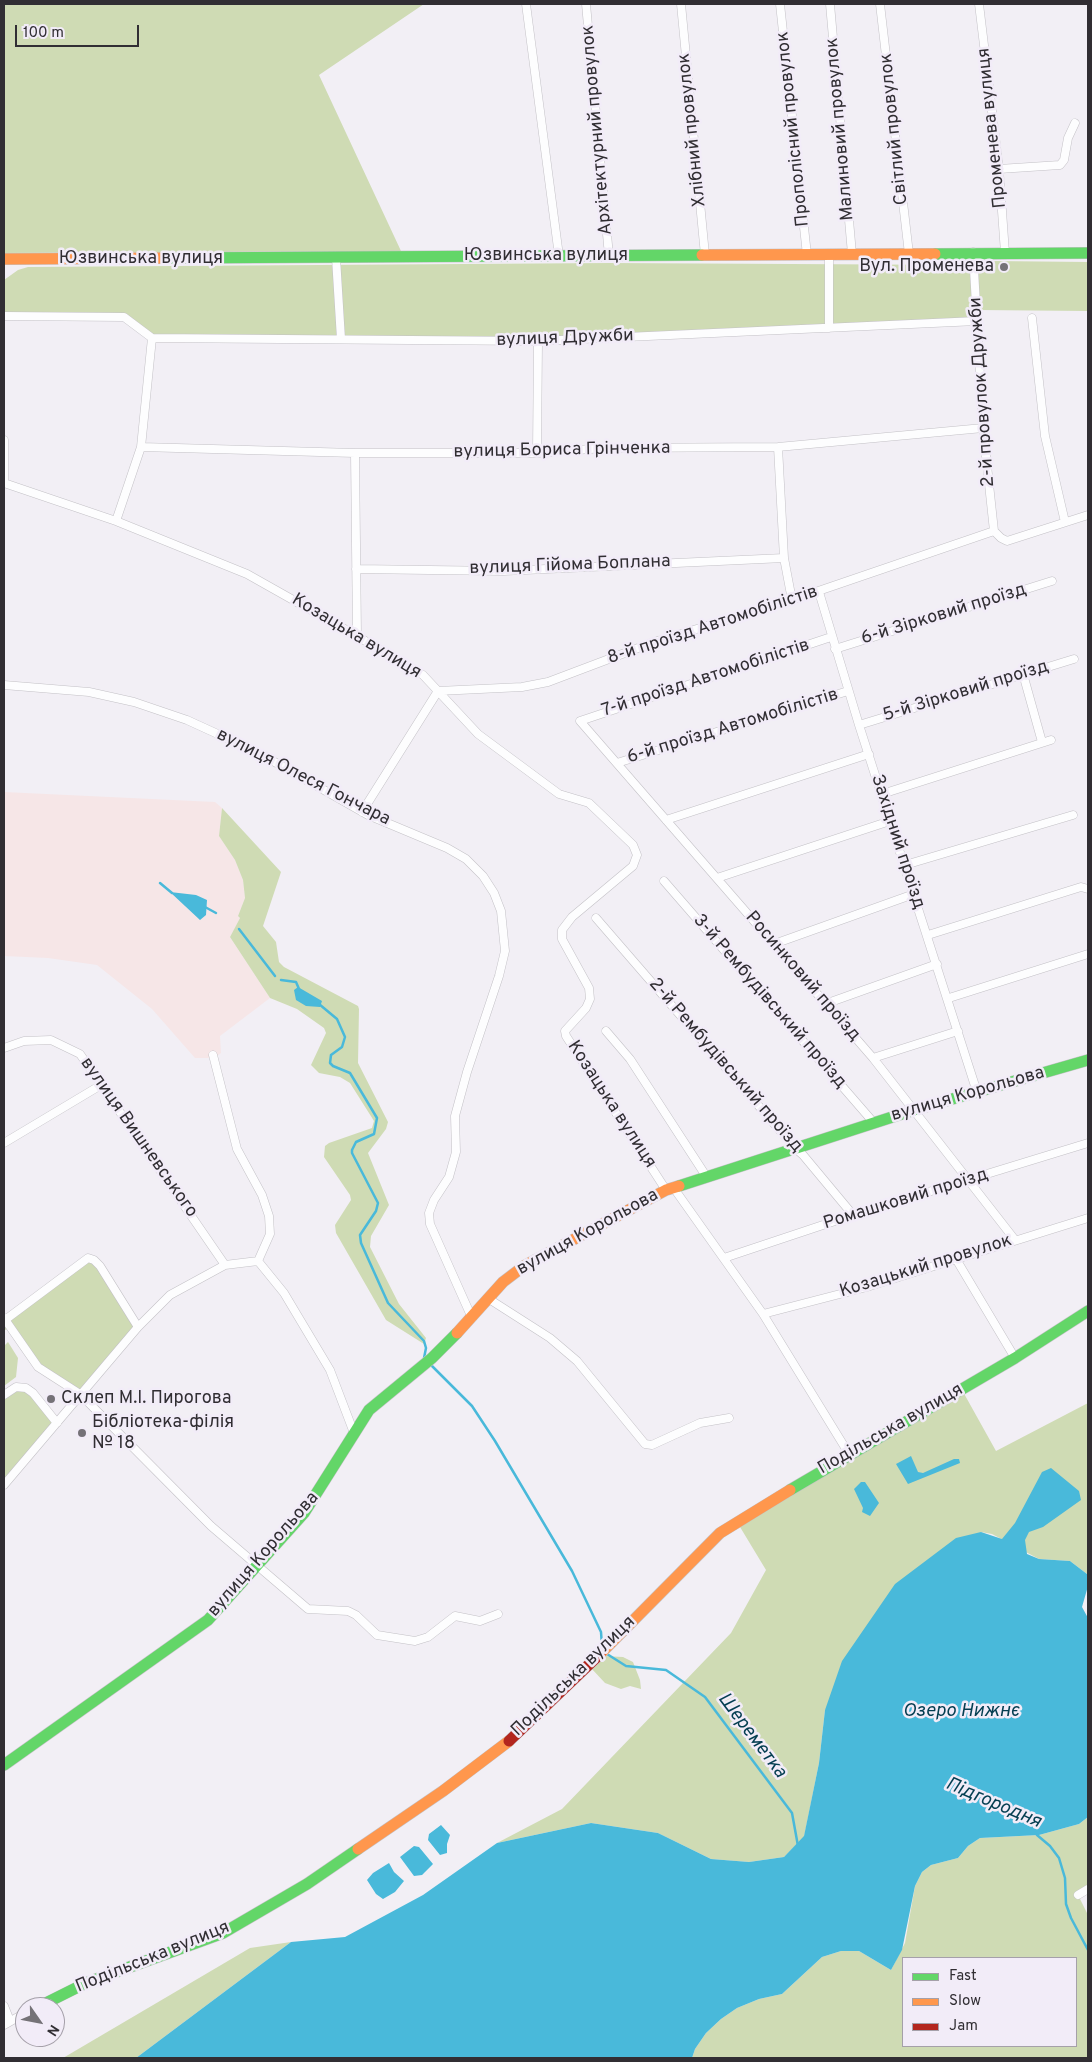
<!DOCTYPE html>
<meta charset="utf-8">
<style>
body{margin:0}
#map{position:relative;width:1092px;height:2062px;overflow:hidden;background:#f2eff5;font-family:Overpass,sans-serif}
canvas{display:block}
.frame{position:absolute;inset:0;border:5px solid #312e33;pointer-events:none}
.legend{position:absolute;left:902px;top:1957px;width:175px;height:90px;box-sizing:border-box;background:#f2ecf8;border:1px solid #a5a0a9;margin:0;padding:6px 9px;list-style:none;font-size:15px;color:#312e33}
.legend li{display:flex;align-items:center;gap:10px;height:25px}
.legend b{width:25px;border:1px solid #a5a0a9}
.north{position:absolute;left:15px;top:1997px;width:50px;height:50px;box-sizing:border-box;background:#f2ecf8;border:1px solid #a5a0a9;border-radius:50%;rotate:123deg;font-size:14px;font-weight:700;line-height:20px;text-align:center;color:#312e33}
.north::after{content:'';display:block;margin:auto;width:18px;height:22px;background:#757277;clip-path:polygon(50% 0,100% 100%,50% 72%,0 100%)}
.scale{position:absolute;left:15px;top:25px;width:124px;height:22px;box-sizing:border-box;border:2px solid #312e33;border-top:0;padding-left:6px;font-size:15px;line-height:18px;white-space:nowrap;color:#312e33;-webkit-text-stroke:4px #f2ecf8;paint-order:stroke}
</style>
<div id="map">
<canvas width="1092" height="2062"></canvas>
<div class="frame"></div>
<ul class="legend">
<li><b style="height:6px;background:#63d668"></b>Fast</li>
<li><b style="height:6px;background:#ff974d"></b>Slow</li>
<li><b style="height:6px;background:#b3261e"></b>Jam</li>
</ul>
<div class="north">N</div>
<div class="scale">100 m</div>
</div>
<script>
const ctx = document.querySelector('canvas').getContext('2d');
ctx.lineJoin = 'round';
function fillPath(path, color) { ctx.fillStyle = color; ctx.fill(path, 'evenodd'); }
const shape = rows => new Path2D(rows.map(r => 'M' + r).join(''));
function stroke(path, color, width, dash) { ctx.strokeStyle = color; ctx.lineWidth = width; ctx.lineCap = dash ? 'butt' : 'round'; ctx.setLineDash(dash || []); ctx.stroke(path); }
function write(font, color, halo, rows, align = 'center') {
  ctx.font = font + ' Overpass,sans-serif'; ctx.lineWidth = 5; ctx.setLineDash([]); ctx.textBaseline = 'middle'; ctx.strokeStyle = halo; ctx.fillStyle = color; for (const [text, x, y, turn = 0] of rows) {
    ctx.save(); ctx.translate(x, y); ctx.rotate((+turn || 0) * Math.PI / 180); ctx.textAlign = isNaN(turn) ? turn : align; if (halo) ctx.strokeText(text, 0, 0); ctx.fillText(text, 0, 0); ctx.restore();
  }
}
fillPath(shape([
 [4,792,215,802,222,808,219,836,235,860,243,880,245,898,238,916,240,918,230,937,270,998,220,1036,221,1053,214,1058,195,1058,152,1009,97,965,48,958,4,956]
]), '#f6e6e7');
fillPath(shape([
 [4,4,424,4,319,75,401,251,4,253],
 [991,261,1088,262,1088,311,977,310,977,321,538,341,152,338,124,317,4,316,4,280,18,270,28,267,610,263,973,265],
 [222,808,281,872,263,926,276,942,279,962,284,967,358,1006,359,1009,358,1063,388,1122,386,1129,368,1153,389,1205,371,1236,370,1247,399,1304,426,1338,424,1344,386,1320,336,1233,335,1225,351,1200,350,1195,324,1157,325,1146,329,1143,372,1128,374,1121,350,1083,340,1077,319,1073,311,1065,326,1033,324,1028,297,1009,270,998,230,937,240,918,238,916,245,898,243,880,235,860,219,836],
 [91,1259,138,1327,80,1394,38,1367,9,1327,4,1331,4,1318],
 [8,1342,18,1358,16,1377,4,1386,4,1346],
 [13,1388,26,1388,57,1423,4,1485,4,1395],
 [962,1390,996,1451,1088,1403,1088,1581,1087,1574,1070,1561,1039,1559,992,1534,981,1532,825,1710,819,1763,804,1837,784,1857,749,1862,711,1859,658,1833,591,1823,497,1843,562,1809,731,1633,766,1570,737,1522],
 [604,1656,623,1657,633,1662,640,1680,641,1689,630,1686,621,1689,605,1683,591,1668],
 [1088,1817,1088,1889,1078,1895,1088,1915,1088,2058,692,2058,695,2049,706,2033,721,2019,737,2008,759,1999,782,1994,822,1957,841,1951,859,1951,891,1970,905,1943,915,1886,922,1872,931,1865,958,1858,968,1846,980,1838,1039,1835,1079,1824],
 [903,1958,1076,1958,1076,2046,903,2046],
 [291,1942,136,2058,63,2058,250,1948]
]), '#cfdbb4');
fillPath(shape([
 [170,892,196,895,207,900,206,915,200,920],
 [298,987,322,1001,320,1007,306,1006,296,1000,294,990],
 [911,1456,918,1472,923,1473,954,1459,959,1459,960,1463,908,1484,896,1464],
 [1051,1468,1079,1491,1081,1500,1043,1527,1029,1532,1025,1540,1027,1554,1039,1559,1070,1561,1087,1574,1088,1586,1082,1607,1088,1618,1088,1817,1079,1824,1039,1835,980,1838,968,1846,958,1858,931,1865,922,1872,915,1886,902,1950,891,1970,859,1951,841,1951,822,1957,782,1994,759,1999,737,2008,721,2019,706,2033,695,2049,692,2058,136,2058,291,1942,345,1937,423,1895,497,1843,591,1823,658,1833,711,1859,749,1862,784,1857,804,1836,819,1763,825,1710,842,1661,895,1584,956,1538,981,1532,1002,1539,1015,1523,1042,1472],
 [861,1482,865,1482,879,1503,870,1516,862,1512,863,1508,854,1489],
 [441,1825,450,1835,447,1844,447,1853,440,1855,428,1840,429,1834],
 [414,1846,419,1847,433,1864,422,1875,414,1876,400,1857],
 [389,1863,394,1872,404,1881,395,1892,383,1899,376,1894,367,1880,373,1873]
]), '#49b9da');
stroke(shape([
 [160,883,172,893],
 [205,907,216,913],
 [239,929,275,976],
 [281,980,296,982,299,989],
 [319,1004,337,1019,345,1037,342,1047,331,1055,330,1063,333,1066,350,1073,377,1118,374,1134,356,1142,352,1150,352,1153,378,1203,376,1211,360,1235,361,1243,388,1303,424,1341,426,1348,424,1358],
 [432,1366,472,1406,495,1441,572,1571,601,1632,602,1646],
 [607,1654,626,1666,666,1670,705,1697,792,1813,798,1846],
 [1037,1835,1050,1846,1059,1858,1065,1878,1066,1904,1071,1918,1088,1950]
]), '#49b9da', 2.5);
const street = shape([
 [526,4,559,256],
 [586,4,609,256],
 [681,4,705,255],
 [780,4,807,255],
 [830,4,852,254],
 [880,4,909,254],
 [979,4,999,169,1005,253],
 [999,169,1060,165,1064,160,1068,138,1075,123],
 [973,252,983,428,994,531],
 [336,258,341,339],
 [4,316,124,317,152,338,141,447,116,521],
 [1032,318,1045,436,1065,522],
 [829,328,829,255],
 [152,338,538,341,977,321],
 [4,440,4,483],
 [141,447,355,453,537,453,604,448,778,447,983,428],
 [778,447,784,558,792,600],
 [355,453,357,636],
 [537,453,538,341],
 [4,483,116,521,247,574,357,636,423,675,478,734,559,794,589,803,633,845,637,855,633,866,572,917,562,930,562,939,589,988,590,999,586,1008,565,1031,566,1036,666,1190],
 [994,531,1001,538,1007,541,1088,515],
 [356,569,503,571,784,558],
 [819,592,859,725,977,1092],
 [831,637,580,721,873,1058,1015,1240],
 [835,649,1052,581],
 [1023,674,1042,742],
 [4,685,89,692,134,702,187,720,257,752,368,815,447,848,466,859,483,876,494,893,501,911,505,951,499,976,467,1072,455,1116,456,1152,449,1177,434,1200,429,1213,430,1224,472,1318],
 [859,725,1074,659],
 [617,763,848,691],
 [882,794,1051,740],
 [362,812,438,691,522,687,548,682,654,642,792,600,994,531],
 [666,820,869,754],
 [905,865,1073,815],
 [717,878,890,821],
 [664,881,874,1123],
 [596,918,796,1149,803,1155,853,1215],
 [928,935,1081,887,1088,889],
 [774,944,914,894],
 [949,998,1088,954],
 [825,1004,937,964],
 [606,1031,630,1059,706,1176],
 [4,1048,24,1041,51,1040,80,1054,225,1265],
 [213,1055,237,1149,262,1195,269,1216,270,1234,258,1261,284,1293,330,1370,354,1433],
 [873,1058,958,1031],
 [4,1143,101,1085],
 [673,1187,763,1314,849,1454],
 [724,1258,853,1215,1088,1143],
 [956,1259,1015,1358],
 [489,1299,550,1338,577,1361,645,1444,652,1445,700,1423,729,1418],
 [763,1314,867,1287,1088,1218],
 [4,1318,38,1367,80,1394,211,1526,308,1609,348,1611,356,1615,377,1635,415,1641,428,1637,455,1616,480,1621,498,1614],
 [5,1320,88,1258,94,1260,100,1266,138,1327],
 [4,1395,16,1387,26,1388,33,1393,57,1423],
 [4,1485,138,1327,170,1295,225,1265,258,1261],
 [1078,1895,1088,1889],
 [4,2006,10,2021],
 [4,2025,25,2013]
]);
const fast = shape([
 [935,254,1088,253],
 [168,258,702,255],
 [679,1186,914,1110,1088,1060],
 [790,1490,1015,1358,1088,1311],
 [4,1765,208,1620,304,1513,369,1410,432,1358,457,1333],
 [38,2007,86,1983,223,1933,307,1884,358,1849]
]);
const slow = shape([
 [702,255,935,254],
 [4,259,168,258],
 [457,1333,503,1282,524,1266,666,1190,679,1186],
 [600,1654,720,1533,790,1490],
 [358,1849,443,1791,509,1741]
]);
const jam = shape([
 [509,1741,600,1654]
]);
stroke(street, '#c3c1c6', 9);
stroke(fast, '#c3c1c6', 12);
stroke(slow, '#c3c1c6', 12);
stroke(jam, '#c3c1c6', 12);
stroke(street, '#fdfdfe', 8);
stroke(fast, '#63d668', 11);
stroke(slow, '#ff974d', 11);
stroke(jam, '#b3261e', 11);
for (const [x, y, r, color] of [
 [1004,267,5,"#757277"],
 [51,1399,5,"#757277"],
 [82,1433,5,"#757277"]
]) { const dot = new Path2D(); dot.arc(x, y, r, 0, 2 * Math.PI); ctx.fillStyle = color; ctx.fill(dot); stroke(dot, '#f2ecf8', 2); }
write('18px', '#312e33', '#f2ecf8', [
 ["Променева вулиця",993,128,-96],
 ["Прополісний провулок",794,129,-96],
 ["Малиновий провулок",841,129,-95],
 ["Світлий провулок",895,129,-96],
 ["Архітектурний провулок",598,130,-95],
 ["Хлібний провулок",693,130,-96],
 ["Юзвинська вулиця",546,256],
 ["Юзвинська вулиця",141,259],
 ["вулиця Дружби",565,339,-2],
 ["2-й провулок Дружби",983,392,-94],
 ["вулиця Бориса Грінченка",562,451,-1],
 ["вулиця Гійома Боплана",570,566,-2],
 ["6-й Зірковий проїзд",944,615,-17],
 ["8-й проїзд Автомобілістів",713,626,-18],
 ["Козацька вулиця",356,637,31],
 ["7-й проїзд Автомобілістів",706,679,-18],
 ["5-й Зірковий проїзд",966,692,-17],
 ["6-й проїзд Автомобілістів",733,727,-17],
 ["вулиця Олеся Гончара",303,778,27],
 ["Західний проїзд",897,842,72],
 ["Росинковий проїзд",802,977,49],
 ["3-й Рембудівський проїзд",769,1002,49],
 ["2-й Рембудівський проїзд",725,1066,49],
 ["вулиця Корольова",968,1095,-16],
 ["Козацька вулиця",611,1105,57],
 ["вулиця Вишневського",138,1138,55],
 ["Ромашковий проїзд",906,1200,-17],
 ["вулиця Корольова",588,1233,-29],
 ["Козацький провулок",926,1267,-17],
 ["Подільська вулиця",891,1430,-30],
 ["вулиця Корольова",264,1555,-49],
 ["Подільська вулиця",574,1677,-44],
 ["Подільська вулиця",153,1958,-22]
]);
write('18px', '#312e33', '#f2ecf8', [
 ["Вул. Променева",994,267,"right"],
 ["Склеп М.І. Пирогова",61,1399],
 ["Бібліотека-філія",92,1423],
 ["№ 18",92,1444]
], 'left');
write('italic 19px', '#043e51', '#f2ecf8', [
 ["Озеро Нижнє",961,1712],
 ["Шереметка",751,1736,53],
 ["Підгородня",993,1804,23]
]);
</script>
